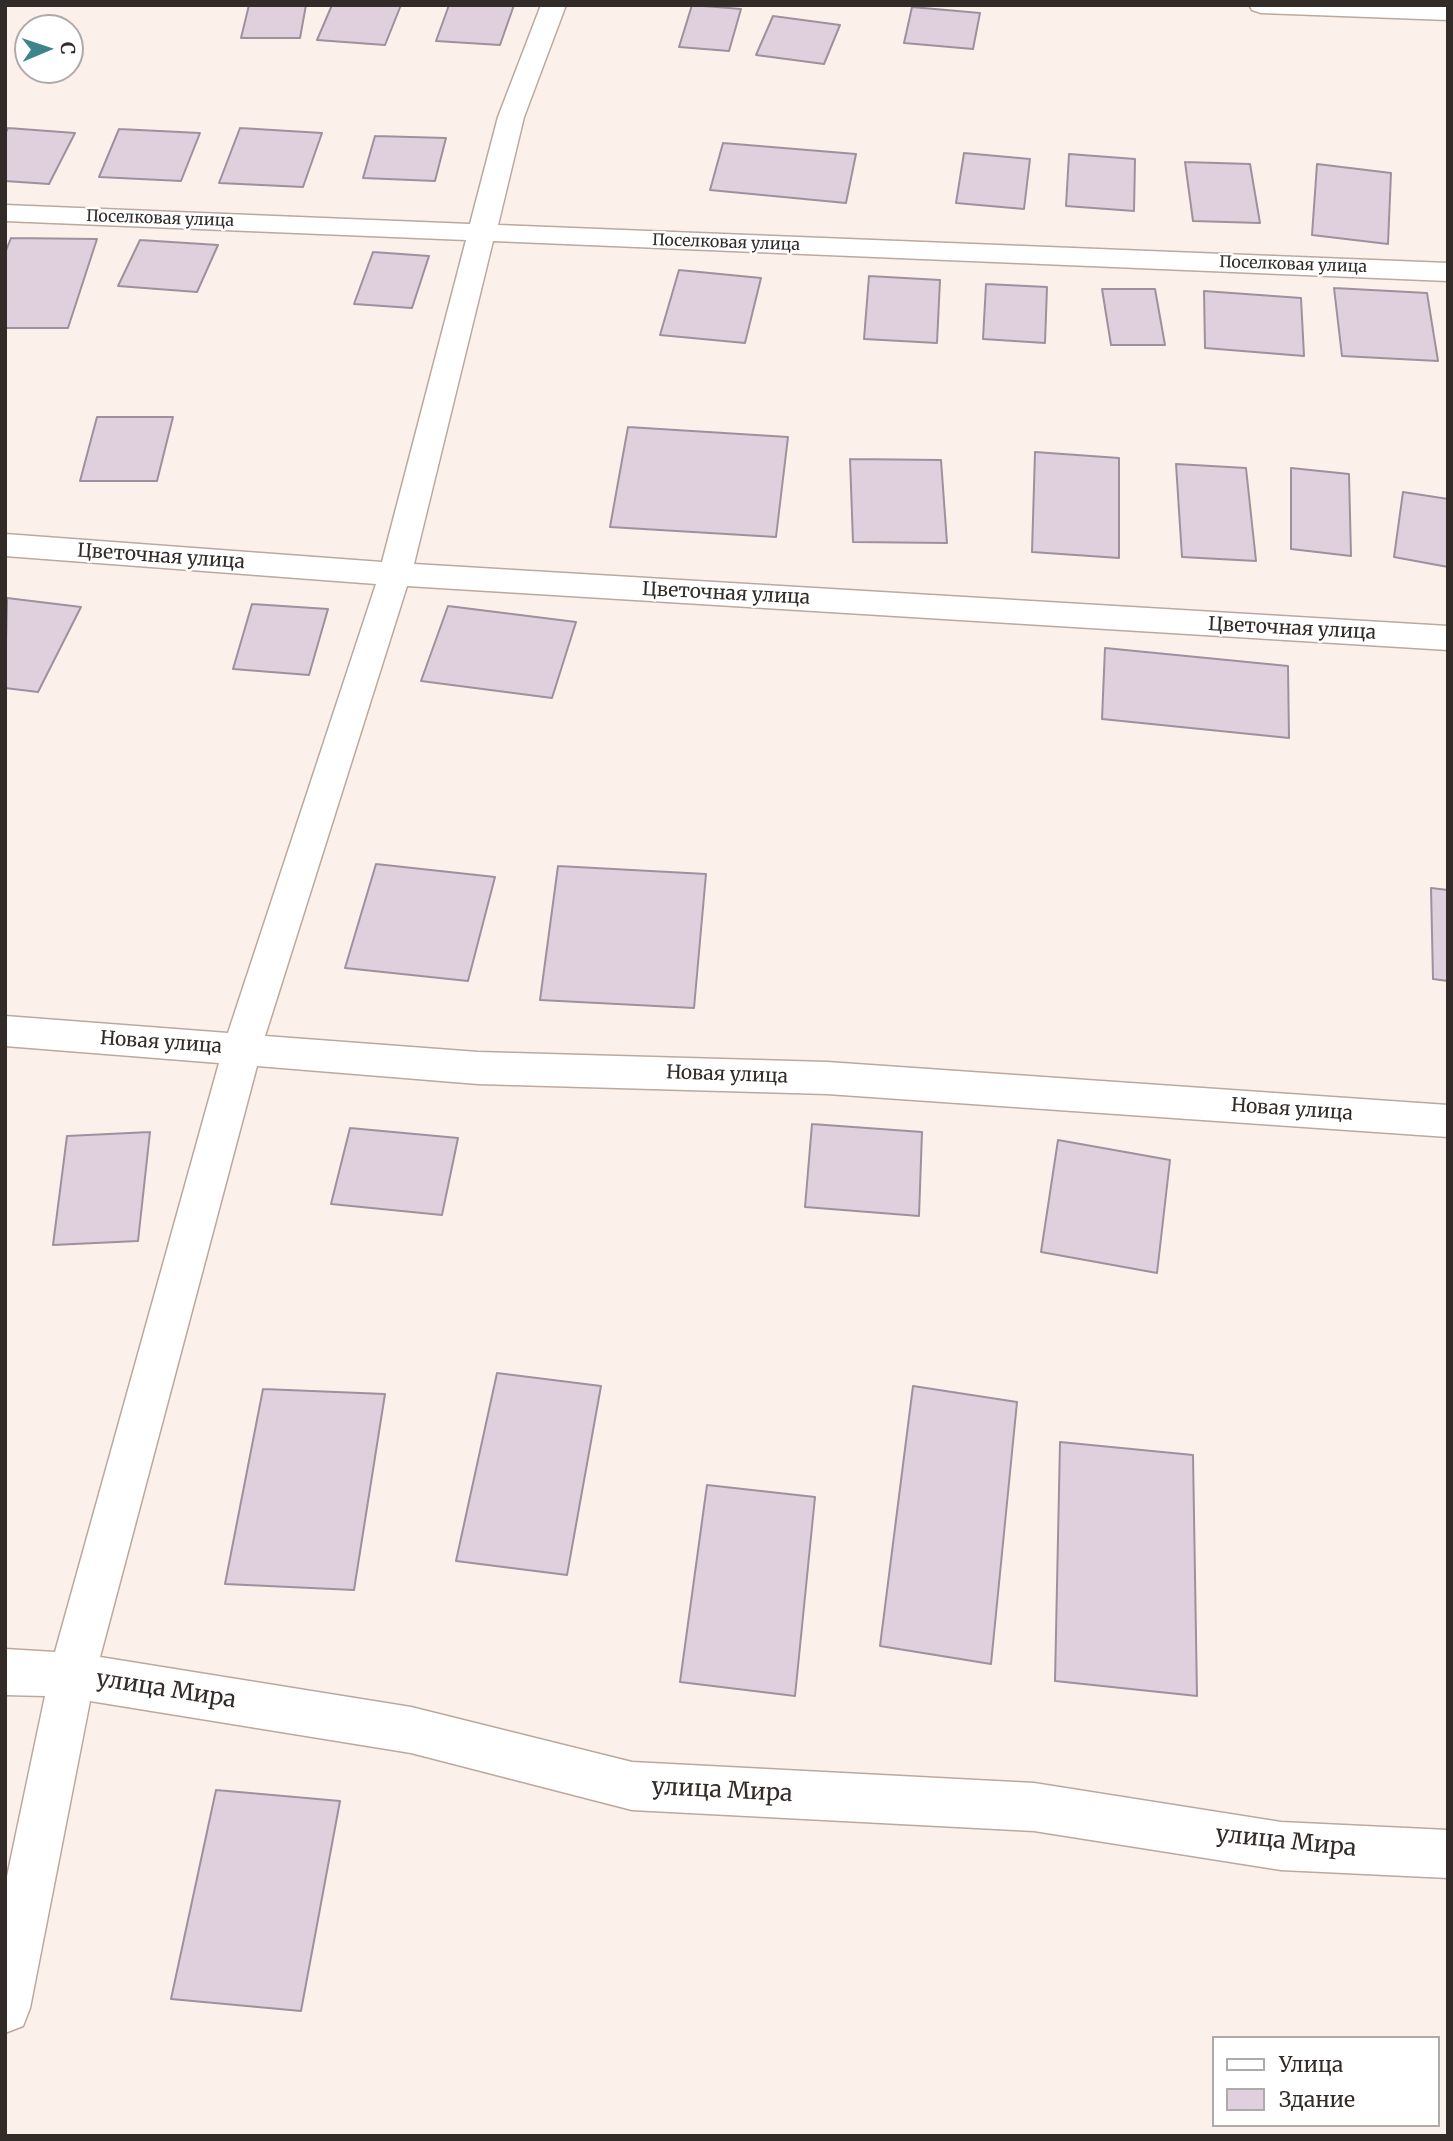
<!DOCTYPE html>
<meta charset="utf-8">
<style>
body{margin:0}
#map{position:relative;width:1453px;height:2141px;overflow:hidden;background:#fcf1ea;font-family:Merriweather,serif}
canvas{display:block}
.frame{position:absolute;inset:0;border:7px solid #322b27;pointer-events:none}
.legend{position:absolute;left:1212px;top:2036px;width:228px;height:91px;box-sizing:border-box;background:#fff;border:2px solid #adaaa9;margin:0;padding:9px 12px;list-style:none;font-size:21px;color:#322b27}
.legend li{display:flex;align-items:center;gap:14px;height:35px}
.legend b{width:35px;border:2px solid #adaaa9}
.north{position:absolute;left:14px;top:14px;width:70px;height:70px;box-sizing:border-box;background:#fff;border:2px solid #adaaa9;border-radius:50%;rotate:88deg;font-size:19px;font-weight:700;line-height:28px;text-align:center;color:#322b27}
.north::after{content:'';display:block;margin:auto;width:24px;height:32px;background:#3d848d;clip-path:polygon(50% 0,100% 100%,50% 72%,0 100%)}
</style>
<div id="map">
<canvas width="1453" height="2141"></canvas>
<div class="frame"></div>
<ul class="legend">
<li><b style="height:9px;background:#fff"></b>Улица</li>
<li><b style="height:19px;background:#e0d0de"></b>Здание</li>
</ul>
<div class="north">С</div>
</div>
<script>
const ctx = document.querySelector('canvas').getContext('2d');
ctx.lineJoin = 'round';
function fillPath(path, color) { ctx.fillStyle = color; ctx.fill(path, 'evenodd'); }
const shape = rows => new Path2D(rows.map(r => 'M' + r).join(''));
function stroke(path, color, width, dash) { ctx.strokeStyle = color; ctx.lineWidth = width; ctx.lineCap = dash ? 'butt' : 'round'; ctx.setLineDash(dash || []); ctx.stroke(path); }
function write(font, color, halo, rows, align = 'center') {
  ctx.font = font + ' Merriweather,serif'; ctx.lineWidth = 5; ctx.setLineDash([]); ctx.textBaseline = 'middle'; ctx.strokeStyle = halo; ctx.fillStyle = color; for (const [text, x, y, turn = 0] of rows) {
    ctx.save(); ctx.translate(x, y); ctx.rotate((+turn || 0) * Math.PI / 180); ctx.textAlign = isNaN(turn) ? turn : align; if (halo) ctx.strokeText(text, 0, 0); ctx.fillText(text, 0, 0); ctx.restore();
  }
}
const building = shape([
 [249,5,306,5,300,38,241,38,249,5],
 [332,5,401,5,385,45,317,40,332,5],
 [449,5,514,5,500,45,436,41,449,5],
 [692,5,741,9,729,51,679,47,692,5],
 [912,7,980,13,973,49,904,43,912,7],
 [773,16,840,25,824,64,756,55,773,16],
 [8,128,75,133,49,184,5,181,5,134,8,128],
 [240,128,322,133,303,187,219,183,240,128],
 [119,129,200,133,181,181,99,177,119,129],
 [375,136,446,138,435,181,363,178,375,136],
 [723,143,856,154,846,203,710,190,723,143],
 [964,153,1030,159,1024,209,956,203,964,153],
 [1069,154,1135,159,1134,211,1066,206,1069,154],
 [1185,162,1250,164,1260,223,1193,221,1185,162],
 [1317,164,1391,173,1388,244,1312,235,1317,164],
 [11,238,97,239,68,328,5,328,5,253,11,238],
 [140,240,218,245,197,292,118,286,140,240],
 [373,252,429,256,412,308,354,304,373,252],
 [679,270,761,278,745,343,660,335,679,270],
 [869,276,940,280,937,343,864,339,869,276],
 [986,284,1047,287,1045,343,983,339,986,284],
 [1334,288,1427,293,1438,361,1342,356,1334,288],
 [1102,289,1155,289,1165,345,1111,345,1102,289],
 [1204,291,1301,298,1304,356,1205,348,1204,291],
 [97,417,173,417,157,481,80,481,97,417],
 [628,427,788,437,776,537,610,527,628,427],
 [1035,452,1119,458,1119,558,1032,552,1035,452],
 [850,459,941,460,947,543,853,542,850,459],
 [1176,464,1246,468,1256,561,1182,557,1176,464],
 [1291,468,1349,474,1351,556,1291,549,1291,468],
 [1403,492,1448,499,1448,567,1394,557,1403,492],
 [7,598,81,607,38,692,5,688,7,598],
 [252,604,328,609,309,675,233,669,252,604],
 [448,606,576,622,552,698,421,681,448,606],
 [1105,648,1288,666,1289,738,1102,719,1105,648],
 [376,864,495,877,468,981,345,968,376,864],
 [558,866,706,874,694,1008,540,1000,558,866],
 [1431,888,1448,890,1448,981,1433,979,1431,888],
 [812,1124,922,1132,919,1216,805,1207,812,1124],
 [350,1128,458,1138,442,1215,331,1204,350,1128],
 [150,1132,138,1241,53,1245,67,1136,150,1132],
 [1058,1140,1170,1160,1157,1273,1041,1252,1058,1140],
 [497,1373,601,1386,567,1575,456,1561,497,1373],
 [913,1386,1017,1402,991,1664,880,1646,913,1386],
 [263,1389,385,1394,354,1590,225,1584,263,1389],
 [1060,1442,1193,1455,1197,1696,1055,1681,1060,1442],
 [707,1485,815,1497,795,1696,680,1682,707,1485],
 [216,1790,340,1801,301,2011,171,1999,216,1790]
]);
fillPath(building, '#e0d0de');
stroke(building, '#9f909e', 2);
const street = shape([
 [541,5,566,5,524,117,498,225,1448,263,1448,281,493,241,414,564,1448,626,1448,650,407,586,265,1036,478,1052,827,1062,1448,1105,1448,1137,827,1094,478,1084,257,1066,100,1657,411,1707,632,1762,1034,1783,1281,1822,1448,1830,1448,1878,1281,1870,1034,1831,632,1810,411,1753,90,1701,30,2008,23,2026,5,2033,5,1886,45,1696,5,1695,5,1649,55,1652,219,1063,5,1046,5,1016,228,1033,376,584,5,556,5,534,382,562,466,240,5,221,5,205,470,224,498,117,541,5],
 [1249,5,1448,5,1448,20,1261,13,1252,10,1249,5]
]);
stroke(street, '#bba99e', 3);
fillPath(street, '#fff');
write('16px', '#322b27', '#fff', [
 ["Поселковая улица",160,219,2],
 ["Поселковая улица",726,243,2],
 ["Поселковая улица",1293,265,2]
]);
write('19px', '#322b27', '#fff', [
 ["Цветочная улица",161,557,4],
 ["Цветочная улица",726,594,3],
 ["Цветочная улица",1292,629,3],
 ["Новая улица",161,1043,4],
 ["Новая улица",727,1075,2],
 ["Новая улица",1292,1110,4]
]);
write('23px', '#322b27', '#fff', [
 ["улица Мира",166,1690,9],
 ["улица Мира",722,1791,3],
 ["улица Мира",1286,1842,6]
]);
</script>
